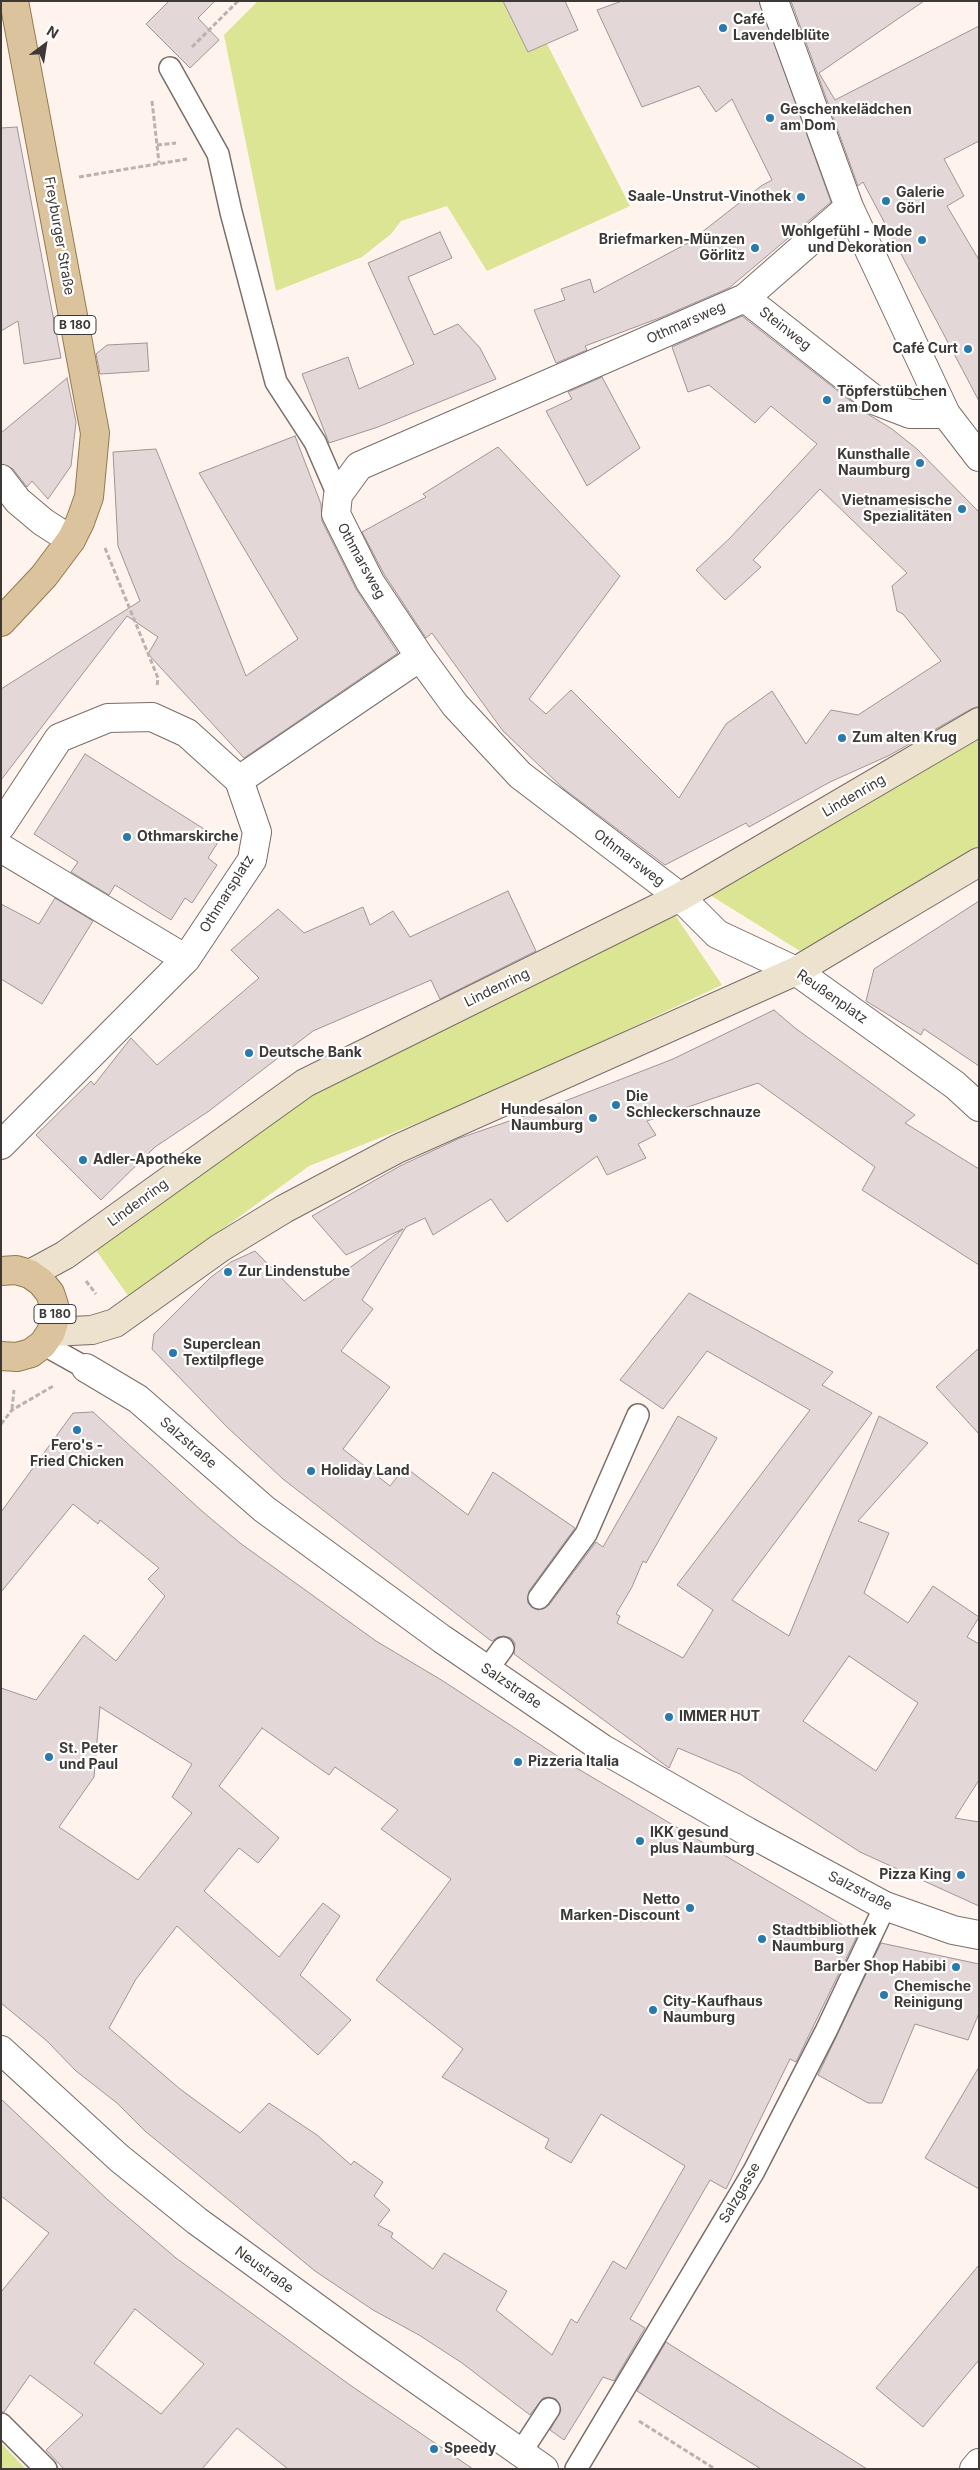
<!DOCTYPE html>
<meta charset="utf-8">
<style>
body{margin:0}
#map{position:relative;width:980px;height:2470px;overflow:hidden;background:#fef3ed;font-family:Inter,sans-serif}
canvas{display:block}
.frame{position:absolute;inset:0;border:2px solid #3d3937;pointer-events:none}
.north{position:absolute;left:20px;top:20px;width:50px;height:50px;-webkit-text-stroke:4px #fff;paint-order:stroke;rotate:31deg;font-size:14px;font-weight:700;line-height:20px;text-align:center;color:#3d3937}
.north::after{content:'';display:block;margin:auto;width:18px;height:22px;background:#3d3937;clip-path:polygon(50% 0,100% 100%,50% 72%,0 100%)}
</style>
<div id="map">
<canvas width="980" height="2470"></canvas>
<div class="frame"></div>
<div class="north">N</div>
</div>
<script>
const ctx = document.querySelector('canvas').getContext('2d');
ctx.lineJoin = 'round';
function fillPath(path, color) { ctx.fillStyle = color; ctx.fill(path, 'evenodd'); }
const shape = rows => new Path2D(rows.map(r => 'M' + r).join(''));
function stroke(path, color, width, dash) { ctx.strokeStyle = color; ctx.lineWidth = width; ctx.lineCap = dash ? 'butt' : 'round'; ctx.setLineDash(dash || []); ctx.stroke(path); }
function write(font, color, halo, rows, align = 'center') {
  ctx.font = font + ' Inter,sans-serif'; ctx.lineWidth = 4.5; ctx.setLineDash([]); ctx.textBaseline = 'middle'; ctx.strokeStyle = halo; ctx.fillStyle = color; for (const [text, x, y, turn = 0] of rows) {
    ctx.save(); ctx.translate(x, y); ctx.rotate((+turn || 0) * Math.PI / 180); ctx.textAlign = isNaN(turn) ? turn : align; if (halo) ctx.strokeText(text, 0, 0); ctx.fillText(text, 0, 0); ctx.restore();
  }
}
fillPath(shape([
 [258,1,503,1,528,52,547,44,630,206,487,271,447,206,401,221,391,234,362,257,276,291,224,35],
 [979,737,979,846,813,946,800,951,710,895],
 [673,912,722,985,488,1095,309,1166,129,1297,93,1246,308,1094],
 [1,2443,26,2469,1,2469]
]), '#dbe594');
const building = shape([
 [169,1,215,1,198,18,219,40,190,68,146,24,169,1],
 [503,1,565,1,578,30,528,52,503,1],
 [622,1,759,1,831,202,729,288,662,317,585,346,587,350,556,363,534,310,565,300,561,289,590,279,594,293,688,243,761,186,772,180,732,99,716,112,699,86,642,107,597,10,622,1],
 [791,1,924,1,819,73,835,100,979,26,979,141,944,159,964,196,947,206,979,260,979,401,863,182,858,186,791,1],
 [17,127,61,358,24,364,18,321,1,331,1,128,17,127],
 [440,232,452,258,408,277,434,335,458,324,480,348,496,379,378,427,329,443,302,374,348,357,359,389,414,364,368,263,440,232],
 [742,316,866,413,892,429,917,449,979,512,979,706,971,709,890,755,830,782,749,827,746,823,665,865,564,789,503,731,432,633,426,638,384,574,362,532,426,497,423,494,498,447,620,576,529,699,546,714,571,690,679,798,726,724,772,691,806,744,831,710,858,715,941,661,903,614,897,611,892,586,907,573,820,489,753,560,761,567,725,600,696,570,730,538,817,444,771,406,755,423,709,385,688,392,672,347,742,316],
 [147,343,149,371,100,374,96,354,107,345,147,343],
 [602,377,640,448,587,486,546,411,572,399,568,392,602,377],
 [67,378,76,422,71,466,48,499,32,481,27,487,13,469,1,464,1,433,67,378],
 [295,436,321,504,322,521,356,589,398,653,244,758,148,654,158,637,127,616,1,780,1,689,140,601,118,546,113,452,156,449,246,676,298,639,199,473,295,436],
 [85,754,220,839,208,858,217,865,192,903,185,898,171,920,115,885,109,895,71,872,78,862,34,834,85,754],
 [508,891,536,951,440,999,431,980,313,1031,209,1111,155,1147,101,1200,36,1135,91,1081,94,1085,131,1038,157,1065,259,978,231,950,278,909,304,933,363,907,370,925,393,911,410,937,508,891],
 [55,898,93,921,42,1004,1,979,1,904,39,924,55,898],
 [979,901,979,1066,924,1029,921,1035,866,1001,874,969,979,901],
 [774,1010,795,1028,915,1115,905,1123,979,1169,979,1265,862,1190,875,1167,758,1083,647,1121,656,1135,638,1144,646,1158,607,1175,597,1156,507,1222,491,1199,433,1235,425,1218,406,1227,362,1300,373,1309,341,1351,390,1387,343,1449,390,1486,405,1467,468,1515,493,1472,575,1528,529,1591,528,1603,538,1610,549,1605,596,1542,603,1547,678,1416,717,1438,646,1563,643,1561,632,1587,616,1614,620,1616,617,1623,683,1658,713,1610,677,1585,810,1410,707,1351,663,1409,620,1380,689,1293,833,1372,822,1385,872,1413,732,1600,789,1636,879,1416,928,1443,858,1521,889,1533,864,1593,908,1623,933,1586,979,1617,967,1637,979,1644,979,1780,955,1818,979,1822,979,1906,860,1852,740,1774,678,1748,669,1768,514,1654,515,1643,511,1638,504,1636,498,1637,492,1641,490,1640,283,1479,227,1427,152,1349,154,1334,210,1278,231,1262,255,1251,304,1301,403,1229,346,1255,312,1216,400,1166,460,1138,547,1108,673,1059,774,1010],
 [849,1656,918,1703,876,1771,803,1721,849,1656],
 [979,1348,979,1434,936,1387,979,1348],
 [93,1412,203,1512,240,1543,376,1641,443,1681,568,1763,858,1934,796,2062,790,2059,726,2189,710,2180,630,2319,645,2328,614,2381,603,2377,564,2440,550,2430,561,2410,556,2399,549,2397,543,2398,530,2415,462,2363,419,2335,373,2310,315,2271,145,2131,117,2103,76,2071,47,2041,1,2003,1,1688,36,1700,84,1635,116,1661,165,1596,148,1579,159,1568,100,1520,98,1524,73,1504,1,1592,1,1512,73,1413,93,1412],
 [100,1707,192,1764,172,1797,192,1813,138,1880,59,1827,94,1777,100,1707],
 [262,1728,329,1775,335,1767,398,1810,381,1829,451,1879,376,1980,463,2049,442,2077,549,2139,545,2148,571,2163,601,2114,685,2166,626,2269,613,2261,577,2323,571,2319,552,2355,496,2310,507,2291,444,2253,433,2269,391,2237,393,2233,378,2225,390,2210,374,2196,383,2182,354,2161,351,2165,317,2135,269,2103,240,2133,180,2089,109,2028,136,1979,177,1926,318,2055,351,2020,300,1975,340,1916,323,1903,279,1957,204,1891,239,1848,258,1863,279,1838,219,1786,262,1728],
 [881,1943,979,1964,979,2013,968,2040,915,2024,882,2103,868,2103,818,2075,881,1943],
 [979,2067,979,2189,925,2158,979,2067],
 [1,2099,108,2200,176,2258,350,2385,473,2469,288,2469,237,2428,202,2469,64,2469,46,2450,83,2415,30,2375,4,2412,1,2412,1,2292,49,2233,1,2196,1,2099],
 [135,2309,204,2364,161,2414,94,2363,135,2309],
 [979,2265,979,2360,923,2427,876,2388,979,2265],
 [666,2342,867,2469,761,2469,697,2429,637,2391,666,2342]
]);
fillPath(building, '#e4d7d7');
stroke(building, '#a09495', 1);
const lane = shape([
 [170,68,218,154,231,212,276,382,315,442,338,495],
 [43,1344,86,1368],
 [539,1598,586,1534,638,1415],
 [487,1670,503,1648],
 [1,2424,46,2469],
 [521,2452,549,2409],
 [576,2469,754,2171,826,2031,885,1906]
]);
const street = shape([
 [774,1,849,207,946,414,979,457],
 [849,207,745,298,359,466,338,495,336,514,370,582,420,657,455,705,520,775,680,897,717,934,796,971,955,1085,979,1107],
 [745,298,876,401,910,414,946,414],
 [1,479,18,501,43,522,71,540],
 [239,780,420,657],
 [1,826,59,738,108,718,152,717,187,733,239,780,257,832,252,860,186,959,1,1145],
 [1,848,186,959],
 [86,1368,138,1399,264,1509,442,1639,603,1749,748,1832,885,1906,953,1930,979,1935],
 [1,2050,119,2158,197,2221,362,2341,544,2469],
 [974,2469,979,2463]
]);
const secondary = shape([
 [30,1274,65,1255,305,1083,680,897,979,722],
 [51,1332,92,1330,115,1323,220,1248,284,1209,397,1149,796,971,979,862]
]);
const primary = shape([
 [1,622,44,576,71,540,80,522,89,497,95,433,14,1],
 [1,1271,16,1270,30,1274,41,1282,50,1293,54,1305,55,1319,51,1332,43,1344,31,1353,17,1357,1,1356]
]);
stroke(lane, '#786e6a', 24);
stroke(street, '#786e6a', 30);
stroke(secondary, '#786e6a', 30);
stroke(primary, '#947a4e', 30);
stroke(shape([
 [192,47,238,1],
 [152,101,159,163],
 [157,145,176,143],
 [79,177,187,159],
 [105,548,158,678,157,686],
 [86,1281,96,1294],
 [12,1409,14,1390],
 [1,1424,12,1410,55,1385],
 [639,2421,715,2469]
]), '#bbb2ae', 3, [5, 2.5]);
stroke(lane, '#fff', 21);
stroke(street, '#fff', 28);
stroke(secondary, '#ede2ce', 28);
stroke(primary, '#dbc49d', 28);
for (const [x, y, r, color] of [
 [723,28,5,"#287aab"],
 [770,118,5,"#287aab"],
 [801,197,5,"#287aab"],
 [886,201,5,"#287aab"],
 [922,240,5,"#287aab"],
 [755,248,5,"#287aab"],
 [968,349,5,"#287aab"],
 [827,400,5,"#287aab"],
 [920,463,5,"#287aab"],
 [962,509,5,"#287aab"],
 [842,738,5,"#287aab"],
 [127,837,5,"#287aab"],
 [249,1053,5,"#287aab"],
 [616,1105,5,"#287aab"],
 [593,1118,5,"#287aab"],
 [83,1160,5,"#287aab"],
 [228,1272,5,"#287aab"],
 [173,1353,5,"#287aab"],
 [77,1430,5,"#287aab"],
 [311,1471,5,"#287aab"],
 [669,1717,5,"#287aab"],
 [49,1757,5,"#287aab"],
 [518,1762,5,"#287aab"],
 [640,1841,5,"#287aab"],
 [961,1875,5,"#287aab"],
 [690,1908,5,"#287aab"],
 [762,1939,5,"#287aab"],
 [956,1967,5,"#287aab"],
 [884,1995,5,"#287aab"],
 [653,2010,5,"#287aab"],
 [434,2449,5,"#287aab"]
]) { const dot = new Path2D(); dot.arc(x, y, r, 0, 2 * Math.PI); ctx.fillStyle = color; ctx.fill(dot); stroke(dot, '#fff', 2); }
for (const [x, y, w] of [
 [75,325,42],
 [55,1314,42]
]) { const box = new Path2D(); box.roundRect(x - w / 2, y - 9.5, w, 19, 4); ctx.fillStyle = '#fff'; ctx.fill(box); stroke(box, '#3d3937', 1); }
write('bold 12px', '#3d3937', null, [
 ["B 180",75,325],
 ["B 180",55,1314]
]);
write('bold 14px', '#3d3937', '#fff', [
 ["Café",733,20],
 ["Lavendelblüte",733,36],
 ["Geschenkelädchen",780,110],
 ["am Dom",780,126],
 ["Galerie",896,193],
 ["Görl",896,209],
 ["Saale-Unstrut-Vinothek",791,197,"right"],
 ["Wohlgefühl - Mode",912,232,"right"],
 ["und Dekoration",912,248,"right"],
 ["Briefmarken-Münzen",745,240,"right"],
 ["Görlitz",745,256,"right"],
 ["Café Curt",958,349,"right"],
 ["Töpferstübchen",837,392],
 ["am Dom",837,408],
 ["Kunsthalle",910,455,"right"],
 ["Naumburg",910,471,"right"],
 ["Vietnamesische",952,501,"right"],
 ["Spezialitäten",952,517,"right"],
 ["Zum alten Krug",852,738],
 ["Othmarskirche",137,837],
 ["Deutsche Bank",259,1053],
 ["Die",626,1097],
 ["Schleckerschnauze",626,1113],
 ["Hundesalon",583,1110,"right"],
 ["Naumburg",583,1126,"right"],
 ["Adler-Apotheke",93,1160],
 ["Zur Lindenstube",238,1272],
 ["Superclean",183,1345],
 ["Textilpflege",183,1361],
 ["Fero's -",77,1446,"center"],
 ["Fried Chicken",77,1462,"center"],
 ["Holiday Land",321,1471],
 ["IMMER HUT",679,1717],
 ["St. Peter",59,1749],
 ["und Paul",59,1765],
 ["Pizzeria Italia",528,1762],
 ["IKK gesund",650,1833],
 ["plus Naumburg",650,1849],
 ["Pizza King",951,1875,"right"],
 ["Netto",680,1900,"right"],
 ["Marken-Discount",680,1916,"right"],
 ["Stadtbibliothek",772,1931],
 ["Naumburg",772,1947],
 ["Barber Shop Habibi",946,1967,"right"],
 ["Chemische",894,1987],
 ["Reinigung",894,2003],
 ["City-Kaufhaus",663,2002],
 ["Naumburg",663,2018],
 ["Speedy",444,2449]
], 'left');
write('14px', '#3d3937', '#fff', [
 ["Freyburger Straße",59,236,80],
 ["Othmarsweg",686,323,-24],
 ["Steinweg",785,329,38],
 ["Othmarsweg",361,561,61],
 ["Lindenring",854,796,-30],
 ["Othmarsweg",629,858,37],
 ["Othmarsplatz",227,894,-58],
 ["Lindenring",497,988,-26],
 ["Reußenplatz",832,997,35],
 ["Lindenring",138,1203,-36],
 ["Salzstraße",188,1443,41],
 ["Salzstraße",511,1686,34],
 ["Salzstraße",860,1891,27],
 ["Salzgasse",740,2193,-60],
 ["Neustraße",264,2270,36]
]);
</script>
